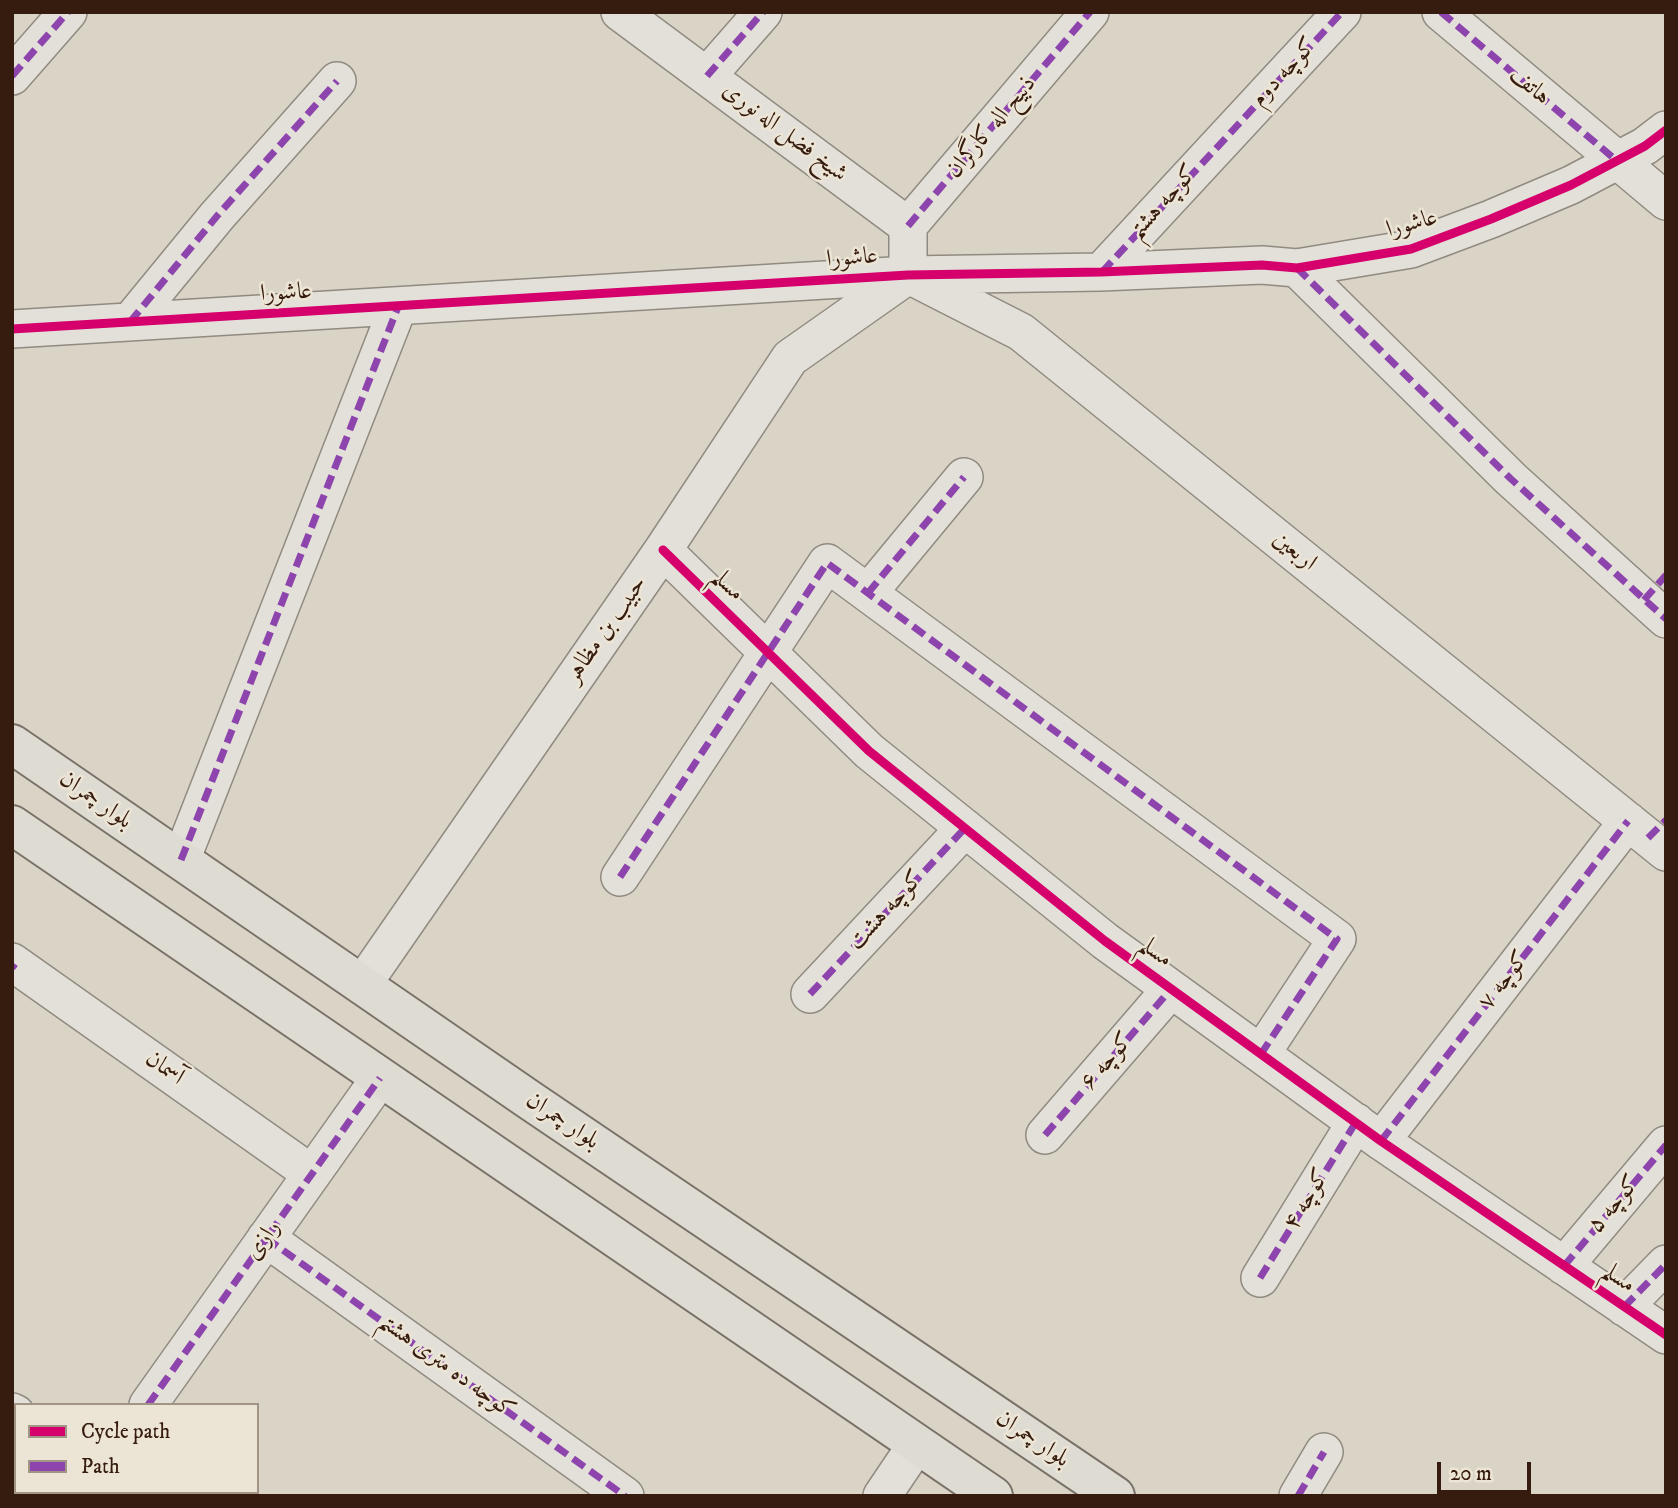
<!DOCTYPE html>
<meta charset="utf-8">
<style>
body{margin:0}
#map{position:relative;width:1678px;height:1508px;overflow:hidden;background:#dad4c6;font-family:"IM FELL DW Pica",serif}
canvas{display:block}
.frame{position:absolute;inset:0;border:14px solid #361c0e;pointer-events:none}
.legend{position:absolute;left:14px;top:1403px;width:245px;height:91px;box-sizing:border-box;background:#ece5d5;border:2px solid #a39585;margin:0;padding:9px 12px;list-style:none;font-size:21px;color:#361c0e}
.legend li{display:flex;align-items:center;gap:14px;height:35px}
.legend b{width:35px;border:2px solid #a39585}
.scale{position:absolute;left:1437px;top:1462px;width:94px;height:32px;box-sizing:border-box;border:4px solid #361c0e;border-top:0;padding-left:9px;font-size:21px;line-height:24px;white-space:nowrap;color:#361c0e;-webkit-text-stroke:5px #ece5d5;paint-order:stroke}
</style>
<div id="map">
<canvas width="1678" height="1508"></canvas>
<div class="frame"></div>
<ul class="legend">
<li><b style="height:9px;background:#d6006c"></b>Cycle path</li>
<li><b style="height:9px;background:#8e44ad"></b>Path</li>
</ul>
<div class="scale">20 m</div>
</div>
<script>
const ctx = document.querySelector('canvas').getContext('2d');
ctx.lineJoin = 'round';
const shape = rows => new Path2D(rows.map(r => 'M' + r).join(''));
function stroke(path, color, width, dash) { ctx.strokeStyle = color; ctx.lineWidth = width; ctx.lineCap = dash ? 'butt' : 'round'; ctx.setLineDash(dash || []); ctx.stroke(path); }
function write(font, color, halo, rows, align = 'center') {
  ctx.font = font + ' "IM FELL DW Pica",Amiri,serif'; ctx.lineWidth = 5; ctx.setLineDash([]); ctx.textBaseline = 'middle'; ctx.strokeStyle = halo; ctx.fillStyle = color; for (const [text, x, y, turn = 0] of rows) {
    ctx.save(); ctx.translate(x, y); ctx.rotate((+turn || 0) * Math.PI / 180); ctx.textAlign = isNaN(turn) ? turn : align; if (halo) ctx.strokeText(text, 0, 0); ctx.fillText(text, 0, 0); ctx.restore();
  }
}
const minor = shape([
 [620,12,908,226,908,275],
 [1441,12,1666,201],
 [12,76,68,12],
 [707,76,763,12],
 [908,226,1090,12],
 [1297,268,1511,479,1666,619],
 [1101,272,1342,12],
 [913,277,1021,332,1666,852],
 [130,322,217,216,337,81],
 [12,329,908,275,1101,272,1262,265,1297,268,1411,249,1491,219,1571,185,1645,146,1666,130],
 [663,550,869,751,1105,941,1381,1141,1666,1335],
 [868,593,964,477],
 [181,860,398,307],
 [620,877,827,563,1337,939,1261,1054],
 [12,962,312,1174],
 [362,985,663,550,790,358,908,275],
 [810,994,965,828],
 [1045,1135,1171,989],
 [1381,1141,1628,821],
 [266,1238,625,1496],
 [1564,1266,1666,1145],
 [1260,1278,1356,1122],
 [1624,1307,1666,1264],
 [148,1405,380,1078],
 [12,1412,16,1414],
 [191,1492,196,1496],
 [84,1496,86,1492],
 [882,1496,917,1444],
 [1298,1496,1324,1452]
]);
const major = shape([
 [12,744,531,1101,1115,1496],
 [12,825,993,1496]
]);
stroke(minor, '#908a80', 40);
stroke(major, '#797168', 42);
stroke(minor, '#e3e0d9', 37);
stroke(major, '#dedbd3', 38);
stroke(shape([
 [1441,12,1617,161],
 [12,76,68,12],
 [707,76,763,12],
 [908,226,1090,12],
 [1297,268,1511,479,1666,619],
 [1102,272,1342,12],
 [130,322,217,216,337,81],
 [868,593,964,477],
 [1644,600,1666,575],
 [1648,838,1666,820],
 [181,860,398,307],
 [620,877,827,563,1337,939,1261,1054],
 [12,968,15,964],
 [810,994,965,828],
 [1045,1135,1171,989],
 [1381,1141,1628,821],
 [266,1238,625,1496],
 [1564,1266,1666,1145],
 [1260,1278,1356,1122],
 [1624,1307,1666,1264],
 [148,1405,380,1078],
 [12,1412,16,1414],
 [191,1492,196,1496],
 [84,1496,86,1492],
 [1298,1496,1324,1452]
]), '#8e44ad', 7, [14, 7]);
stroke(shape([
 [12,329,908,275,1101,272,1262,265,1297,268,1411,249,1491,219,1571,185,1645,146,1666,130],
 [663,550,869,751,1105,941,1381,1141,1666,1335]
]), '#d6006c', 9);
write('24px', '#361c0e', '#ece5d5', [
 ["کوچه دوم",1285,73,-47],
 ["هاتف",1529,87,40],
 ["ذبیح اله کارگران",992,128,-50],
 ["شیخ فضل اله نوری",784,133,37],
 ["کوچه هشتم",1164,203,-48],
 ["عاشورا",1412,225,-15],
 ["عاشورا",852,259,-4],
 ["عاشورا",286,294,-3],
 ["اربعین",1294,552,39],
 ["مسلم",727,586,44],
 ["حبیب بن مظاهر",607,630,-55],
 ["بلوار چمران",95,801,35],
 ["کوچه هشت",887,911,-47],
 ["مسلم",1155,953,36],
 ["کوچه ۷",1505,981,-52],
 ["کوچه ۶",1108,1062,-49],
 ["آسمان",164,1069,35],
 ["بلوار چمران",562,1122,34],
 ["کوچه ۴",1308,1200,-59],
 ["کوچه ۵",1615,1205,-50],
 ["رازی",264,1241,-55],
 ["مسلم",1618,1279,34],
 ["کوچه ده متری هشتم",446,1367,36],
 ["بلوار چمران",1032,1440,34]
]);
</script>
